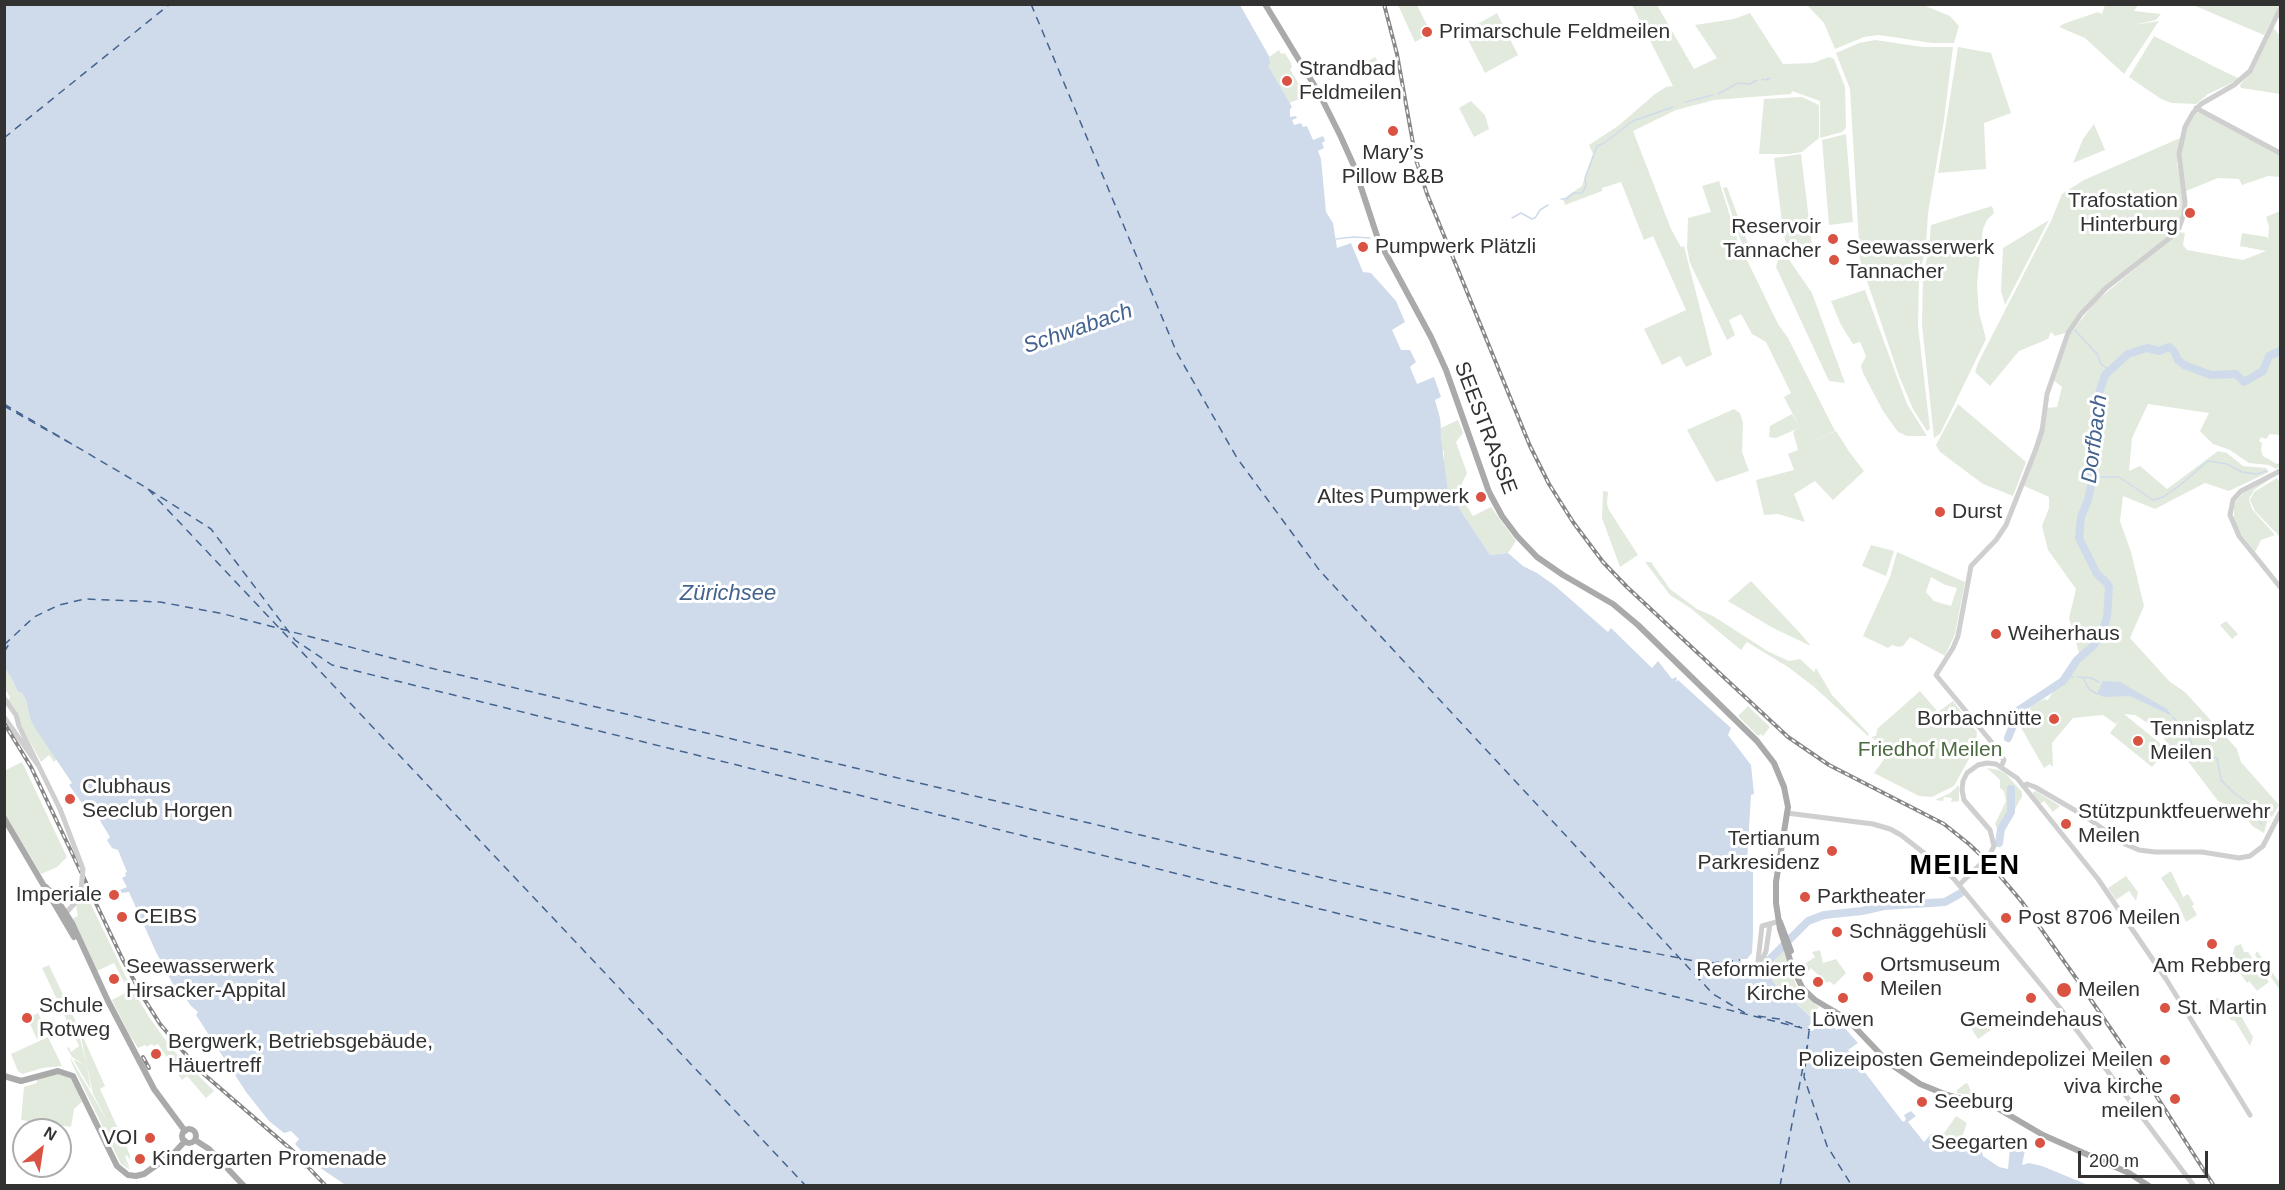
<!DOCTYPE html>
<meta charset="utf-8">
<style>
body{margin:0}
#map{position:relative;width:2285px;height:1190px;overflow:hidden;background:#fff;font-family:Helvetica,sans-serif}
canvas{display:block}
.frame{position:absolute;inset:0;border:6px solid #323232;pointer-events:none}
.north{position:absolute;left:12px;top:1118px;width:60px;height:60px;box-sizing:border-box;background:#fff;border:2px solid #adadad;border-radius:50%;rotate:30deg;font-size:16px;font-weight:700;line-height:24px;text-align:center;color:#323232}
.north::after{content:'';display:block;margin:auto;width:21px;height:27px;background:#da5242;clip-path:polygon(50% 0,100% 100%,50% 72%,0 100%)}
.scale{position:absolute;left:2078px;top:1151px;width:130px;height:27px;box-sizing:border-box;border:3px solid #323232;border-top:0;padding-left:8px;font-size:18px;line-height:21px;white-space:nowrap;color:#323232;-webkit-text-stroke:4px #fff;paint-order:stroke}
</style>
<div id="map">
<canvas width="2285" height="1190"></canvas>
<div class="frame"></div>
<div class="north">N</div>
<div class="scale">200 m</div>
</div>
<script>
const ctx = document.querySelector('canvas').getContext('2d');
ctx.lineJoin = 'round';
function fillPath(path, color) { ctx.fillStyle = color; ctx.fill(path, 'evenodd'); }
const shape = rows => new Path2D(rows.map(r => 'M' + r).join(''));
function stroke(path, color, width, dash) { ctx.strokeStyle = color; ctx.lineWidth = width; ctx.lineCap = dash ? 'butt' : 'round'; ctx.setLineDash(dash || []); ctx.stroke(path); }
function write(font, color, halo, rows, align = 'center') {
  ctx.font = font + ' Helvetica,sans-serif'; ctx.lineWidth = 6; ctx.setLineDash([]); ctx.textBaseline = 'middle'; ctx.strokeStyle = halo; ctx.fillStyle = color; for (const [text, x, y, turn = 0] of rows) {
    ctx.save(); ctx.translate(x, y); ctx.rotate((+turn || 0) * Math.PI / 180); ctx.textAlign = isNaN(turn) ? turn : align; if (halo) ctx.strokeText(text, 0, 0); ctx.fillText(text, 0, 0); ctx.restore();
  }
}
fillPath(shape([
 [1398,5,1417,5,1431,33,1415,42],
 [1632,5,1657,5,1694,69,1717,58,1695,25,1734,19,1750,13,1783,64,1813,63,1829,57,1834,59,1845,87,1846,128,1842,132,1820,138,1820,101,1792,91,1791,94,1714,100,1676,110,1633,131,1671,229,1681,247,1684,246,1712,355,1686,367,1680,356,1662,365,1644,329,1686,310,1653,236,1644,240,1621,182,1602,188,1602,191,1565,205,1563,199,1582,186,1593,154,1589,145,1618,126,1655,94,1666,87,1673,86],
 [1807,5,1923,5,1950,16,1959,26,1954,43,1932,43,1879,35,1864,37,1835,49,1824,23],
 [2105,5,2138,5,2134,11,2161,14,2156,20,2133,25,2159,21,2124,74,2085,38,2059,27,2063,24,2098,12,2102,14],
 [2193,5,2280,4,2280,5,2264,35],
 [1497,13,1518,55,1485,73,1464,32],
 [2273,27,2280,36,2280,94,2241,88,2240,85,2253,70],
 [2154,36,2215,67,2240,79,2208,94,2196,104,2172,103,2161,99,2129,77],
 [1875,40,1922,47,1953,47,1944,120,1928,213,1926,247,1919,277,1918,326,1930,429,1927,431,1913,409,1899,376,1860,260,1850,89,1836,53,1859,43],
 [1958,47,1991,53,2011,113,1984,123,1986,169,1938,173],
 [1279,50,1281,54,1284,53,1286,55,1291,63,1292,67,1290,69,1306,97,1289,103,1267,66,1269,57],
 [1375,57,1381,67,1368,75,1362,65],
 [1802,97,1819,105,1819,138,1802,152,1790,154,1759,154,1764,99],
 [1471,101,1485,115,1489,129,1474,137,1459,108],
 [2199,112,2280,155,2280,177,2268,176,2242,185,2239,179,2218,178,2186,191,2181,151,2186,130,2196,113],
 [2094,124,2105,150,2073,163,2083,139],
 [1846,134,1853,222,1829,225,1822,140],
 [2180,138,2177,163,2183,194,2183,211,2178,227,2170,235,2104,288,2065,333,2055,336,2051,332,2048,339,2019,351,1990,386,1975,372,1978,363,2051,221,2062,194,2084,180],
 [1801,154,1813,253,1792,255,1788,252,1783,231,1774,158],
 [1719,181,1741,251,1747,259,1723,188,1727,187,1753,257,1747,260,1778,324,1788,338,1835,431,1810,442,1836,431,1850,453,1864,471,1833,500,1815,481,1794,494,1805,522,1778,514,1764,515,1756,480,1794,470,1788,454,1798,450,1793,432,1797,429,1776,438,1769,437,1770,426,1792,414,1800,428,1784,397,1791,393,1766,342,1752,334,1741,314,1729,320,1735,335,1727,340,1690,263,1687,248,1688,218,1711,212,1702,186],
 [1992,206,1994,213,1987,220,1983,229,1977,284,1979,313,1986,339,1940,434,1934,438,1922,325,1923,277,1929,249,1931,225],
 [2280,211,2280,435,2270,434,2266,439,2261,437,2259,441,2262,443,2261,450,2263,456,2277,464,2280,463,2280,467,2276,469,2269,465,2249,463,2230,450,2213,444,2200,431,2209,413,2148,404,2132,438,2129,471,2140,466,2167,489,2218,451,2227,453,2243,466,2266,468,2269,472,2229,491,2205,483,2155,509,2123,496,2120,521,2131,552,2144,606,2130,638,2170,682,2185,692,2237,749,2241,762,2279,805,2272,817,2269,815,2264,833,2252,826,2244,813,2218,801,2190,764,2168,745,2159,730,2135,715,2124,714,2167,749,2152,767,2110,733,2120,720,2116,724,2103,715,2073,718,2052,743,2053,767,2050,764,2044,768,2019,724,2031,707,2042,700,2046,699,2047,701,2079,653,2069,618,2076,589,2048,550,2042,526,2049,508,2049,497,2022,485,2046,408,2057,407,2062,387,2053,380,2070,334,2095,302,2179,232,2185,233,2183,245,2187,250,2243,260,2266,251,2240,246,2242,233,2267,237,2268,240,2269,227,2266,217],
 [2049,220,2005,305,2001,291,2003,248],
 [1781,248,1812,293,1845,383,1829,381,1776,267],
 [1865,290,1907,404,1927,436,1907,436,1898,432,1883,411,1863,373,1861,366,1866,356,1860,342,1853,344,1841,325,1831,301],
 [1958,404,2026,462,2013,496,1983,484,1940,452,1936,445],
 [1734,409,1740,413,1743,423,1742,452,1749,471,1716,482,1687,430],
 [1440,418,1441,428,1458,420,1463,433,1456,442,1467,473,1458,492,1473,516,1491,507,1516,541,1508,553,1490,555,1448,491,1444,469,1444,452,1422,429],
 [2275,476,2254,490,2249,499,2252,509,2275,535,2261,540,2255,552,2238,530,2234,521,2234,506,2236,501,2245,491],
 [2277,478,2280,482,2280,537,2255,511,2250,500,2254,492],
 [1603,491,1608,492,1607,504,1609,510,1638,555,1620,567,1602,518],
 [1871,545,1894,551,1886,576,1862,566],
 [1897,552,1965,582,1955,634,1945,656,1910,637,1903,646,1899,647,1892,645,1888,648,1863,636,1890,577],
 [1931,577,1945,585,1957,588,1951,606,1934,601,1926,592],
 [1645,562,1651,562,1670,589,1697,609,1713,616,1769,652,1789,661,1800,659,1814,672,1816,668,1832,695,1869,734,1868,736,1813,686,1788,667,1747,642,1741,650,1689,607,1670,595],
 [1751,581,1799,632,1811,646,1773,628,1728,601],
 [2226,621,2238,634,2232,639,2220,625],
 [5,668,13,681,18,692,22,693,26,700,30,719,57,759,54,762,49,755,41,762,8,701,10,697,5,689],
 [1920,691,1938,712,1953,701,1977,732,1976,746,1954,786,1932,797,1919,796,1874,773,1891,750,1871,737,1876,736,1877,729],
 [1748,706,1770,727,1763,736,1761,734,1758,736,1738,716],
 [2240,721,2247,722,2252,727,2242,736,2234,726],
 [22,762,67,857,57,867,41,874,5,814,4,771],
 [1987,768,1999,770,2006,774,2022,792,2022,797,2011,815,1998,830,1995,824,2006,801,2004,791,2000,788,2000,780],
 [1959,785,1959,801,1951,802,1952,798,1944,797,1943,801,1935,800,1950,793],
 [2036,791,2060,806,2053,812,2044,801,2040,804,2033,794,2033,792],
 [2171,871,2183,897,2188,894,2194,904,2192,906,2197,915,2186,922,2178,904,2161,878],
 [2126,876,2138,892,2136,901,2129,891,2116,900,2108,888],
 [84,890,131,987,149,1017,172,1049,214,1091,206,1098,187,1076,182,1080,158,1044,154,1046,151,1044,147,1047,145,1045,138,1048,129,1034,112,1000,129,991,114,963,97,971,73,918,78,916,76,907],
 [2241,944,2244,952,2248,952,2269,982,2257,991,2249,981,2247,983,2231,960,2235,946],
 [1783,948,1796,985,1804,995,1819,1007,1811,1017,1775,984,1765,969,1770,965,1768,962],
 [1820,950,1823,963,1836,959,1846,973,1834,985,1829,981,1827,983,1811,968,1804,976,1800,967,1815,957,1812,952],
 [2257,951,2280,983,2280,990,2255,955],
 [49,965,75,1020,87,1066,91,1090,73,1059,85,1065,72,1057,67,1048,69,1047,71,1052,79,1046,42,968],
 [2217,998,2227,1000,2241,1016,2253,1037,2250,1046,2235,1021,2231,1020,2221,1005,2218,1004,2208,1010,2206,1006],
 [38,1013,48,1033,37,1039,27,1018],
 [1981,1020,1991,1030,1978,1039,1968,1023],
 [79,1028,105,1086,100,1089,130,1155,130,1160,127,1155,125,1156,130,1169,122,1159,130,1170,121,1164,72,1064,70,1057,108,1122,93,1094],
 [48,1037,62,1066,43,1068,22,1074,18,1071,11,1054],
 [59,1073,70,1077,74,1081,82,1102,74,1109,71,1127,21,1120,24,1087,37,1083,36,1079],
 [1966,1083,1968,1084,1973,1096,1957,1093,1957,1090],
 [1956,1116,1967,1123,1957,1151,1938,1142]
]), '#e2eade');
fillPath(shape([
 [5,4,1240,5,1269,56,1270,64,1268,66,1292,107,1290,109,1290,117,1296,116,1297,118,1292,120,1294,125,1301,123,1303,127,1307,126,1313,140,1323,136,1325,141,1322,143,1324,148,1318,151,1321,159,1326,212,1333,223,1337,248,1351,243,1363,272,1371,273,1396,301,1405,322,1392,330,1401,350,1410,350,1416,362,1410,367,1417,384,1434,377,1441,397,1435,400,1440,418,1441,439,1448,491,1490,555,1508,553,1523,566,1537,573,1554,585,1608,632,1611,628,1652,668,1658,661,1672,679,1676,677,1677,679,1675,682,1678,680,1731,728,1728,735,1751,765,1754,794,1751,795,1747,862,1753,863,1753,933,1752,953,1747,959,1741,959,1741,962,1747,963,1747,965,1741,967,1741,970,1754,972,1762,965,1775,984,1814,1020,1808,1027,1810,1030,1812,1031,1817,1026,1821,1029,1827,1022,1837,1030,1842,1025,1858,1043,1848,1050,1902,1121,1904,1122,1906,1119,1904,1115,1911,1111,1916,1116,1908,1122,1924,1142,1931,1134,1940,1138,1937,1143,1957,1151,1961,1141,1964,1142,1966,1146,1982,1152,1983,1156,1999,1167,2008,1169,2010,1147,2025,1150,2022,1165,2029,1163,2042,1166,2088,1185,347,1186,313,1163,305,1169,303,1167,310,1160,295,1144,299,1139,291,1131,284,1133,269,1121,246,1092,196,1015,198,1012,191,1006,179,989,176,990,156,952,129,892,122,893,120,890,127,887,122,878,126,876,125,873,127,872,118,850,112,848,108,842,107,840,110,837,96,814,91,816,69,785,72,783,37,731,30,719,26,700,22,693,18,692,13,681,5,668],
 [2103,681,2120,682,2167,709,2172,716,2130,696,2104,697,2097,694]
]), '#cfdbeb');
stroke(shape([
 [1762,79,1766,80,1770,78],
 [1718,94,1738,83,1750,84,1757,80],
 [1685,102,1713,95],
 [1561,199,1567,199,1573,193,1582,193,1586,186,1585,178,1597,146,1604,143,1633,121,1673,107],
 [1512,218,1521,213,1532,219,1535,218,1540,210,1548,205],
 [1336,239,1353,237,1370,238],
 [2075,330,2097,354,2101,364,2110,371],
 [2092,481,2099,477,2119,477,2153,500,2163,497,2179,486,2208,461,2227,464,2242,472,2257,474,2266,471],
 [2067,676,2073,677],
 [2078,677,2091,678,2099,682],
 [2083,678,2089,689,2097,694],
 [2173,717,2188,734,2192,744,2200,753,2217,758,2221,780,2234,793,2249,804,2262,825]
]), '#cfdbeb', 1.5);
stroke(shape([
 [2008,738,2019,710,2063,681,2077,660,2093,646,2103,630,2107,617,2109,587,2106,582,2097,574,2079,538,2081,517,2088,500,2092,481,2091,474,2097,443,2095,433,2098,421,2097,399,2105,375,2128,354,2147,348,2159,351,2169,347,2174,351,2178,360,2184,365,2211,375,2236,374,2244,382,2263,371,2269,356,2280,351],
 [1999,843,2001,829,2011,812,2011,789],
 [1757,972,1808,921,1824,915,1862,911,1884,906,1945,902,1961,893]
]), '#cfdbeb', 8);
stroke(shape([
 [1031,4,1177,353,1237,458,1320,571,1713,994,1745,1013],
 [4,138,170,4],
 [4,404,145,487,211,529,295,640,332,665,1810,1030],
 [4,406,77,447],
 [148,489,806,1186],
 [4,645,34,617,59,605,85,599,160,602,224,614,426,667,1591,941,1726,967,1741,968],
 [4,652,11,641],
 [1711,963,1740,960],
 [1758,1016,1779,1019,1800,1027],
 [1809,1031,1804,1077,1827,1146,1852,1186],
 [1780,1186,1807,1046]
]), '#44648f', 1.5, [8, 6]);
stroke(shape([
 [2196,108,2280,153],
 [2280,471,2241,491,2233,500,2230,515,2239,536,2280,587],
 [4,698,16,715,19,726,60,809],
 [4,717,38,765],
 [2001,767,2004,760,1989,739,1936,675,1953,648,1958,636,1971,566,1996,540,2006,525,2036,449,2042,431,2047,394,2068,333,2081,314,2106,288,2171,237,2179,228,2184,214,2185,202,2179,154,2185,127,2193,113,2201,104,2234,85,2250,71,2280,9],
 [2023,786,2027,784,2035,787,2083,815,2125,844,2139,850,2155,852,2202,852,2239,858,2250,856,2263,846,2280,813],
 [1787,813,1873,824,1890,829,1901,835,1938,864,1954,879,2060,1008,2194,1186],
 [1959,885,1989,856,1994,846,1990,830,1964,800,1962,790,1963,781,1967,773,1978,765,1987,763,1996,764,2017,778,2098,879,2166,979,2250,1115],
 [64,915,75,903],
 [1758,961,1762,926,1780,921],
 [1759,961,1764,956,1766,951,1770,924]
]), '#cfcfcf', 5);
stroke(shape([
 [1265,4,1319,93,1340,135,1354,166,1378,239,1431,337,1446,370,1489,492,1502,516,1517,536,1537,557,1563,575,1613,604,1638,625,1757,741,1774,763,1784,787,1788,807,1776,882,1776,903,1780,929,1793,969,1803,989,1815,1000,1847,1019,1889,1063,1920,1084,1947,1095,1997,1108,2043,1135,2129,1173,2149,1186],
 [4,818,74,937],
 [46,887,54,895,72,923,108,1001,154,1089,185,1131],
 [1780,922,1791,951],
 [4,1076,21,1081,58,1071,73,1076,117,1166,128,1175,136,1176,144,1174,175,1152,185,1141],
 '182 1136a7 7 0 1 1 14 0a7 7 0 1 1-14 0Z',
 [195,1140,209,1149,244,1186]
]), '#aaa', 6);
const rail = shape([
 [1384,4,1397,54,1416,160,1427,194,1530,446,1549,484,1573,522,1603,562,1627,587,1788,737,1829,765,1944,824,1969,844,1990,864,2022,902,2078,981,2150,1086,2214,1186],
 [4,723,31,767,122,958,143,997,160,1024,199,1070,293,1151,326,1186],
 [143,1057,149,1068]
]);
stroke(rail, '#878787', 4);
stroke(rail, '#fff', 1.5, [4.5]);
stroke(shape([
 [60,809,83,869,81,890,75,903]
]), '#cfcfcf', 5);
for (const [x, y, r, color] of [
 [1427,32,6,"#da5242"],
 [1287,81,6,"#da5242"],
 [1393,131,6,"#da5242"],
 [2190,213,6,"#da5242"],
 [1833,239,6,"#da5242"],
 [1363,247,6,"#da5242"],
 [1834,260,6,"#da5242"],
 [1481,497,6,"#da5242"],
 [1940,512,6,"#da5242"],
 [1996,634,6,"#da5242"],
 [2054,719,6,"#da5242"],
 [2138,741,6,"#da5242"],
 [70,799,6,"#da5242"],
 [2066,824,6,"#da5242"],
 [1832,851,6,"#da5242"],
 [114,895,6,"#da5242"],
 [1805,897,6,"#da5242"],
 [122,917,6,"#da5242"],
 [2006,918,6,"#da5242"],
 [1837,932,6,"#da5242"],
 [2212,944,6,"#da5242"],
 [1868,977,6,"#da5242"],
 [114,979,6,"#da5242"],
 [1818,982,6,"#da5242"],
 [2064,990,8,"#da5242"],
 [1843,998,6,"#da5242"],
 [2031,998,6,"#da5242"],
 [2165,1008,6,"#da5242"],
 [27,1018,6,"#da5242"],
 [156,1054,6,"#da5242"],
 [2165,1060,6,"#da5242"],
 [2175,1099,6,"#da5242"],
 [1922,1102,6,"#da5242"],
 [150,1138,6,"#da5242"],
 [2040,1143,6,"#da5242"],
 [140,1159,6,"#da5242"]
]) { const dot = new Path2D(); dot.arc(x, y, r, 0, 2 * Math.PI); ctx.fillStyle = color; ctx.fill(dot); stroke(dot, '#fff', 2); }
write('21px', '#323232', '#fff', [
 ["Primarschule Feldmeilen",1439,32],
 ["Strandbad",1299,69],
 ["Feldmeilen",1299,93],
 ["Mary’s",1393,153,"center"],
 ["Pillow B&B",1393,177,"center"],
 ["Trafostation",2178,201,"right"],
 ["Hinterburg",2178,225,"right"],
 ["Reservoir",1821,227,"right"],
 ["Tannacher",1821,251,"right"],
 ["Pumpwerk Plätzli",1375,247],
 ["Seewasserwerk",1846,248],
 ["Tannacher",1846,272],
 ["Altes Pumpwerk",1469,497,"right"],
 ["Durst",1952,512],
 ["Weiherhaus",2008,634],
 ["Borbachnütte",2042,719,"right"],
 ["Tennisplatz",2150,729],
 ["Meilen",2150,753],
 ["Clubhaus",82,787],
 ["Seeclub Horgen",82,811],
 ["Stützpunktfeuerwehr",2078,812],
 ["Meilen",2078,836],
 ["Tertianum",1820,839,"right"],
 ["Parkresidenz",1820,863,"right"],
 ["Imperiale",102,895,"right"],
 ["Parktheater",1817,897],
 ["CEIBS",134,917],
 ["Post 8706 Meilen",2018,918],
 ["Schnäggehüsli",1849,932],
 ["Ortsmuseum",1880,965],
 ["Meilen",1880,989],
 ["Am Rebberg",2212,966,"center"],
 ["Seewasserwerk",126,967],
 ["Hirsacker-Appital",126,991],
 ["Reformierte",1806,970,"right"],
 ["Kirche",1806,994,"right"],
 ["Meilen",2078,990],
 ["Schule",39,1006],
 ["Rotweg",39,1030],
 ["St. Martin",2177,1008],
 ["Löwen",1843,1020,"center"],
 ["Gemeindehaus",2031,1020,"center"],
 ["Bergwerk, Betriebsgebäude,",168,1042],
 ["Häuertreff",168,1066],
 ["Polizeiposten Gemeindepolizei Meilen",2153,1060,"right"],
 ["viva kirche",2163,1087,"right"],
 ["meilen",2163,1111,"right"],
 ["Seeburg",1934,1102],
 ["VOI",138,1138,"right"],
 ["Seegarten",2028,1143,"right"],
 ["Kindergarten Promenade",152,1159]
], 'left');
write('21px', '#323232', '#fff', [
 ["SEESTRASSE",1485,428,69]
]);
write('21px', '#4d6b41', '#fff', [
 ["Friedhof Meilen",1930,750]
]);
write('italic 22px', '#44648f', '#fff', [
 ["Schwabach",1078,329,-19],
 ["Dorfbach",2095,439,-83],
 ["Zürichsee",728,594]
]);
ctx.letterSpacing = '1.5px';
write('bold 27px', '#000', '#fff', [
 ["MEILEN",1965,867]
]);
ctx.letterSpacing = '0px';
</script>
